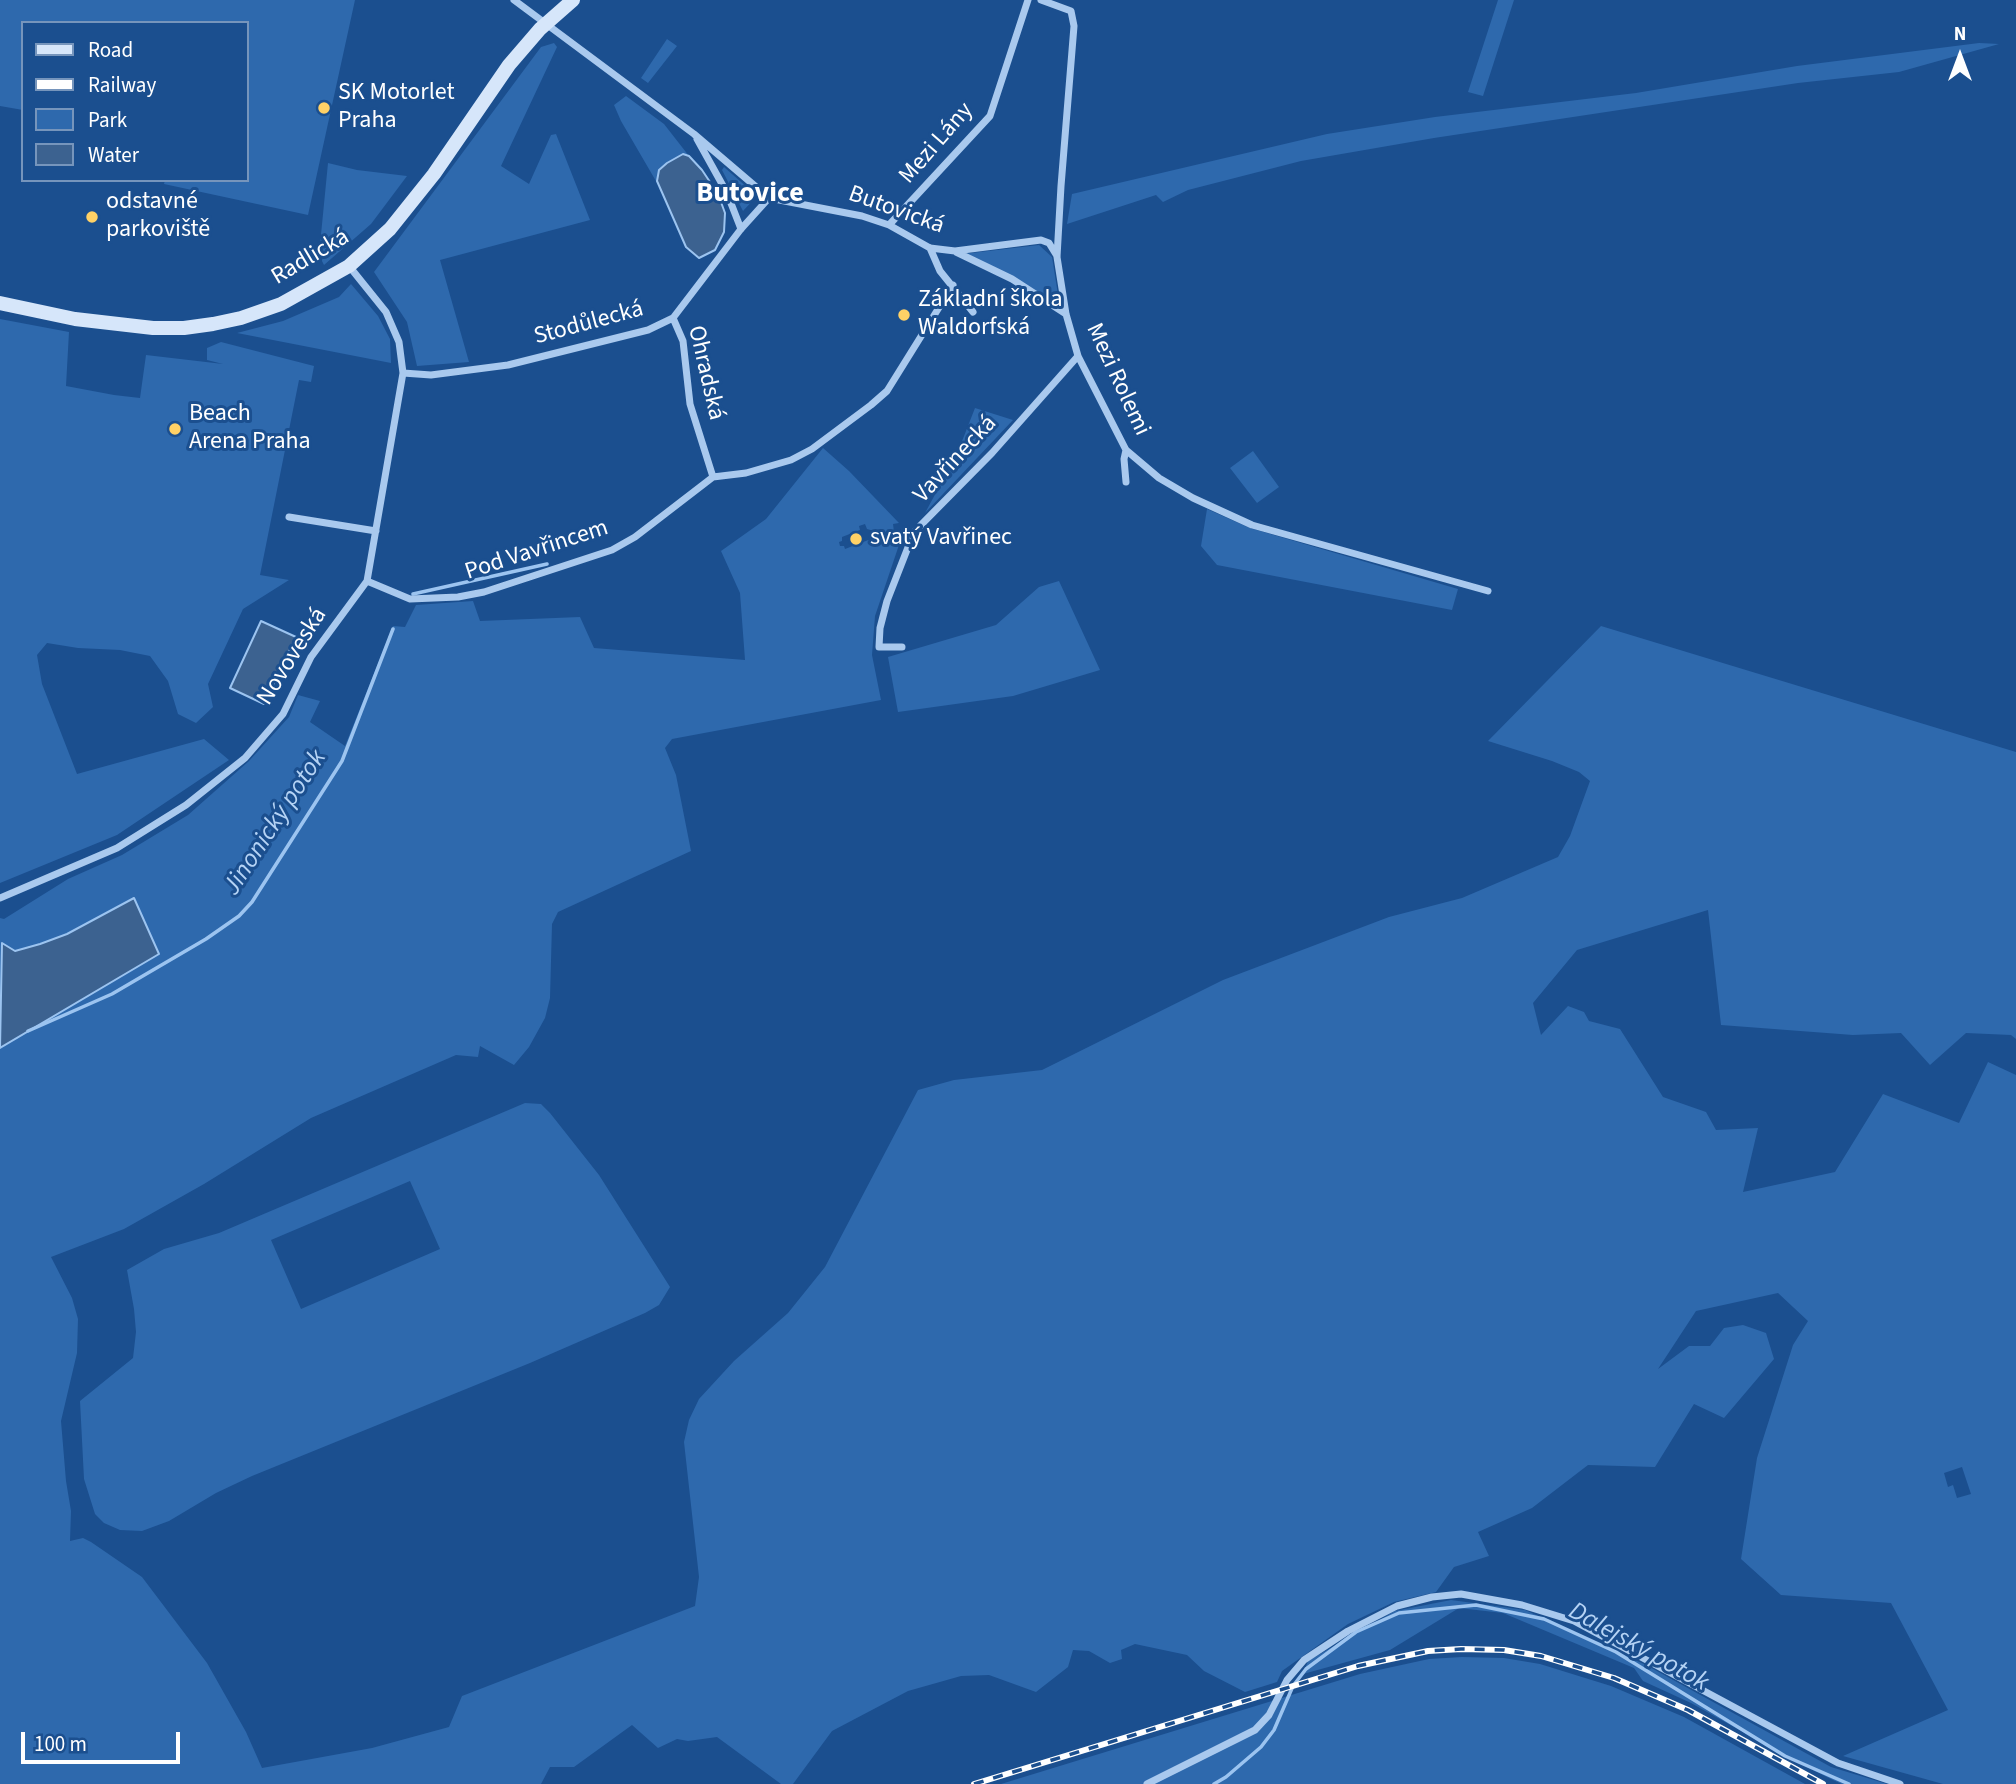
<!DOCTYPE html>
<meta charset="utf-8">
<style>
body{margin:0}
#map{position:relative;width:2016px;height:1784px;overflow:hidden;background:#1b4f8f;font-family:"Source Sans 3",sans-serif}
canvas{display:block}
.legend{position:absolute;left:21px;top:21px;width:228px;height:161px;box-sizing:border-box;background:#1b4f8f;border:2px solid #7695bc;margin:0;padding:9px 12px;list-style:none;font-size:21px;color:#fff}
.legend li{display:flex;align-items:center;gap:14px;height:35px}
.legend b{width:35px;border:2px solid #7695bc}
.north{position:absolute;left:1925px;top:21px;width:70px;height:70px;-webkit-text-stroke:5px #1b4f8f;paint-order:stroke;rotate:0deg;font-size:19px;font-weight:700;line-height:28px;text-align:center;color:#fff}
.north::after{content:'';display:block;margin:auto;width:24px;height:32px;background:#fff;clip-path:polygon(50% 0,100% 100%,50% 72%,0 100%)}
.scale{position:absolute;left:21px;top:1732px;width:159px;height:32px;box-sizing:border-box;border:4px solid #fff;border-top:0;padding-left:9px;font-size:21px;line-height:24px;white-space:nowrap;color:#fff;-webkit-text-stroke:5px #1b4f8f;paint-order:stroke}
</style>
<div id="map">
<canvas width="2016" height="1784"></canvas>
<ul class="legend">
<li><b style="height:9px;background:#d6e6fa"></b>Road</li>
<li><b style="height:9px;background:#fff"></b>Railway</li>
<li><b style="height:19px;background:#2e69ad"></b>Park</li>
<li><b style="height:19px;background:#3c6290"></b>Water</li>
</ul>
<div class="north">N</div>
<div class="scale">100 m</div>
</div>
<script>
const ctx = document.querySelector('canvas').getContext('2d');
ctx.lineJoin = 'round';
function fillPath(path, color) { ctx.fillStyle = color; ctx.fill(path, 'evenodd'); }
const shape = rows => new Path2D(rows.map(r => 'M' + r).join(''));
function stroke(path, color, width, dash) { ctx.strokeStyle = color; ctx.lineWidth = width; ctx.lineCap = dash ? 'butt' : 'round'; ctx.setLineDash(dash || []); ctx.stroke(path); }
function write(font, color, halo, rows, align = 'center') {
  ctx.font = font + ' "Source Sans 3",sans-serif'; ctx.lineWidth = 6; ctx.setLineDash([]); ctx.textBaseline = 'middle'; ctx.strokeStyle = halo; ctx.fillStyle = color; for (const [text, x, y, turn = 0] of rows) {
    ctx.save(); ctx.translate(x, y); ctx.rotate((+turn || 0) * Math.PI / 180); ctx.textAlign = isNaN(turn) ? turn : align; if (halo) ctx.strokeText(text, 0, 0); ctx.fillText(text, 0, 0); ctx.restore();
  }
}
fillPath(shape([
 [0,0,355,0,308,215,164,184,165,180,247,180,247,23,23,23,23,110,0,106],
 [1498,0,1514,0,1483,96,1468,92],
 [667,39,677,46,648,83,641,78],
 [554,43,557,47,501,166,529,184,551,135,556,134,590,220,440,260,469,362,417,366,407,322,374,272,541,47],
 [1979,43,1999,44,1899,72,1798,83,1434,138,1301,161,1188,190,1163,202,1156,195,1067,224,1072,194,1327,134,1435,117,1636,93,1797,66],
 [626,96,664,124,689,156,687,154,657,181,660,188,621,121,614,105],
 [328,163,357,170,407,176,371,224,324,265,319,255],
 [724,167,757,196,743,211,722,170],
 [1039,245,1052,257,1060,307,963,254],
 [351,284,378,316,390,339,391,363,237,333,283,321,339,297],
 [0,319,69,332,66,386,114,395,140,398,146,355,223,364,207,360,207,348,221,342,314,366,311,382,299,380,260,575,289,580,243,609,208,684,213,707,196,723,178,714,168,681,150,656,120,650,78,648,47,643,37,655,42,684,77,774,204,739,229,760,117,835,0,883],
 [975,408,1013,420,925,513,957,454],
 [823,448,849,471,899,523,893,524,894,532,901,532,901,539,875,616,872,655,881,700,672,739,665,748,676,775,691,851,558,912,552,924,550,998,545,1018,529,1047,514,1065,480,1046,478,1057,456,1055,311,1118,204,1184,124,1229,51,1257,72,1298,78,1319,77,1353,61,1421,66,1481,71,1511,70,1541,83,1538,91,1542,142,1577,207,1663,246,1732,262,1768,372,1748,449,1727,462,1696,695,1606,699,1577,684,1442,689,1420,699,1399,734,1361,788,1313,825,1267,918,1090,954,1080,1042,1070,1223,980,1389,917,1462,898,1558,857,1570,836,1590,781,1579,772,1552,761,1488,741,1601,626,2016,752,2016,1039,2011,1035,1966,1033,1930,1065,1901,1033,1853,1035,1721,1025,1708,910,1577,950,1533,1003,1541,1035,1568,1006,1584,1012,1589,1021,1620,1029,1663,1097,1706,1112,1716,1130,1758,1128,1743,1192,1835,1172,1883,1094,1959,1123,1988,1062,2016,1075,2016,1784,1943,1784,1843,1756,1948,1710,1891,1603,1781,1595,1741,1559,1757,1458,1793,1345,1808,1321,1778,1293,1696,1311,1658,1369,1689,1346,1710,1346,1724,1328,1743,1325,1766,1333,1774,1359,1724,1418,1694,1404,1655,1467,1588,1465,1532,1508,1478,1532,1489,1556,1454,1567,1436,1592,1394,1602,1348,1624,1282,1671,1277,1682,1245,1692,1204,1671,1187,1655,1135,1644,1121,1650,1122,1659,1110,1663,1089,1651,1073,1650,1068,1667,1036,1692,989,1675,961,1676,908,1691,832,1731,793,1784,781,1784,717,1737,688,1741,677,1739,658,1748,632,1725,574,1767,550,1767,541,1784,0,1784,0,918,4,919,68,879,122,855,188,815,249,761,289,717,298,695,320,701,310,722,345,746,393,626,405,627,416,605,473,601,480,621,580,617,594,648,745,660,740,593,721,551,766,519],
 [865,524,867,529,874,531,871,539,845,549,844,546,840,546,839,542,842,541,842,537,860,530,859,526],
 [1962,1467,1971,1494,1957,1498,1953,1485,1948,1487,1944,1473],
 [1253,451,1279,487,1257,503,1230,468],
 [1207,509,1250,528,1458,589,1452,610,1217,565,1201,546],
 [1059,581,1100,670,1013,696,898,712,888,657,996,625,1039,587],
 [525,1103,541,1104,550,1113,599,1175,670,1287,659,1305,645,1313,530,1363,252,1476,216,1493,169,1521,142,1531,120,1530,104,1523,95,1514,84,1479,80,1401,133,1358,136,1332,134,1309,127,1270,164,1249,219,1233],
 [410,1181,440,1249,301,1309,271,1240],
 [1451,1600,1525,1610,1646,1665,1831,1767,1887,1784,1842,1784,1833,1780,1795,1761,1691,1703,1643,1681,1634,1668,1503,1613,1459,1608,1390,1650,1303,1674,1308,1661,1395,1611],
 [1462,1657,1504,1658,1540,1664,1611,1686,1684,1717,1805,1784,1001,1784,1360,1674,1429,1659]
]), '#2e69ad');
const water = shape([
 [683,154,689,156,702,170,718,194,725,213,724,232,715,250,699,258,686,247,657,181,659,170,667,163,683,154],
 [261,621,296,637,264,704,230,688,261,621],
 [134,898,159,954,0,1048,2,943,15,951,40,944,67,934,134,898]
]);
fillPath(water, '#3c6290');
stroke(water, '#9cc4f0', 2);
stroke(shape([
 [413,594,547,564],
 [28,1031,112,994,206,939,239,916,252,902,342,761,393,629],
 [1214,1784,1226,1777,1261,1747,1274,1730,1293,1686,1306,1669,1356,1632,1399,1613,1476,1605,1544,1619,1616,1652,1785,1756,1849,1784]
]), '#9cc4f0', 3.5);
stroke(shape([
 [514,0,694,134,769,198,862,216,889,225,930,248,955,251,1041,240,1049,243,1057,256],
 [1041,0,1071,11,1074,26,1061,186,1057,257,1066,314,1078,356,1126,450,1159,478,1193,498,1252,525,1488,591],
 [697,139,727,193,741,229],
 [889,225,990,116,1028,0],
 [930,248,940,271,973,312],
 [956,252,1012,279,1066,314],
 [673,318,683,341,690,404,713,477],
 [403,373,431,375,508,365,648,330,673,318,741,229,769,198],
 [1126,482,1124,459,1126,450],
 [289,517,376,531],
 [367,581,410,599,458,597,484,592,612,550,635,537,713,477,746,473,791,460,812,449,871,405,887,391,953,285],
 [902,647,879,647,880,628,887,601,914,532,992,453,1078,356],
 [0,898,117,848,186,805,245,758,283,714,311,657,367,581,403,373,399,342,386,312,349,266],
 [1147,1784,1255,1730,1269,1715,1287,1680,1304,1660,1348,1631,1397,1606,1432,1597,1461,1594,1522,1605,1574,1621,1838,1763,1900,1784]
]), '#a9c9ee', 7);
stroke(shape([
 [0,303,75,319,153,328,184,328,213,324,241,318,281,304,349,266,390,229,434,174,509,65,540,29,573,0]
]), '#d6e6fa', 14);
const rail = shape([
 [974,1784,1358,1666,1428,1651,1461,1649,1504,1650,1541,1656,1614,1678,1688,1710,1823,1784]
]);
stroke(rail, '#fff', 6);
stroke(rail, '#1b4f8f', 3.5, [10]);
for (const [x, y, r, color] of [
 [324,108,7,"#ffd166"],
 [92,217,7,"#ffd166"],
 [904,315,7,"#ffd166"],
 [175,429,7,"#ffd166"],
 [856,539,7,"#ffd166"]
]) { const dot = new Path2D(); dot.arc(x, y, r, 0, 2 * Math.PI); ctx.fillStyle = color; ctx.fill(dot); stroke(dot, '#1b4f8f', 2.5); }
write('24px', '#fff', '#1b4f8f', [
 ["SK Motorlet",338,94],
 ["Praha",338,122],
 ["odstavné",106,203],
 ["parkoviště",106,231],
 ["Základní škola",918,301],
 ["Waldorfská",918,329],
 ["Beach",189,415],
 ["Arena Praha",189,443],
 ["svatý Vavřinec",870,539]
], 'left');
write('24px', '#fff', '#1b4f8f', [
 ["Mezi Lány",937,144,-49],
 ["Butovická",896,211,20],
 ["Radlická",311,258,-31],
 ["Stodůlecká",589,324,-15],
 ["Ohradská",705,373,77],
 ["Mezi Rolemi",1117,380,65],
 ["Vavřinecká",956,460,-47],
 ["Pod Vavřincem",537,551,-18],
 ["Novoveská",293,657,-58]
]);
write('italic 26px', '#b5d3f5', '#1b4f8f', [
 ["Jinonický potok",276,823,-57],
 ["Dalejský potok",1638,1648,29]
]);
write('bold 28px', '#fff', '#1b4f8f', [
 ["Butovice",750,195]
]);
</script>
